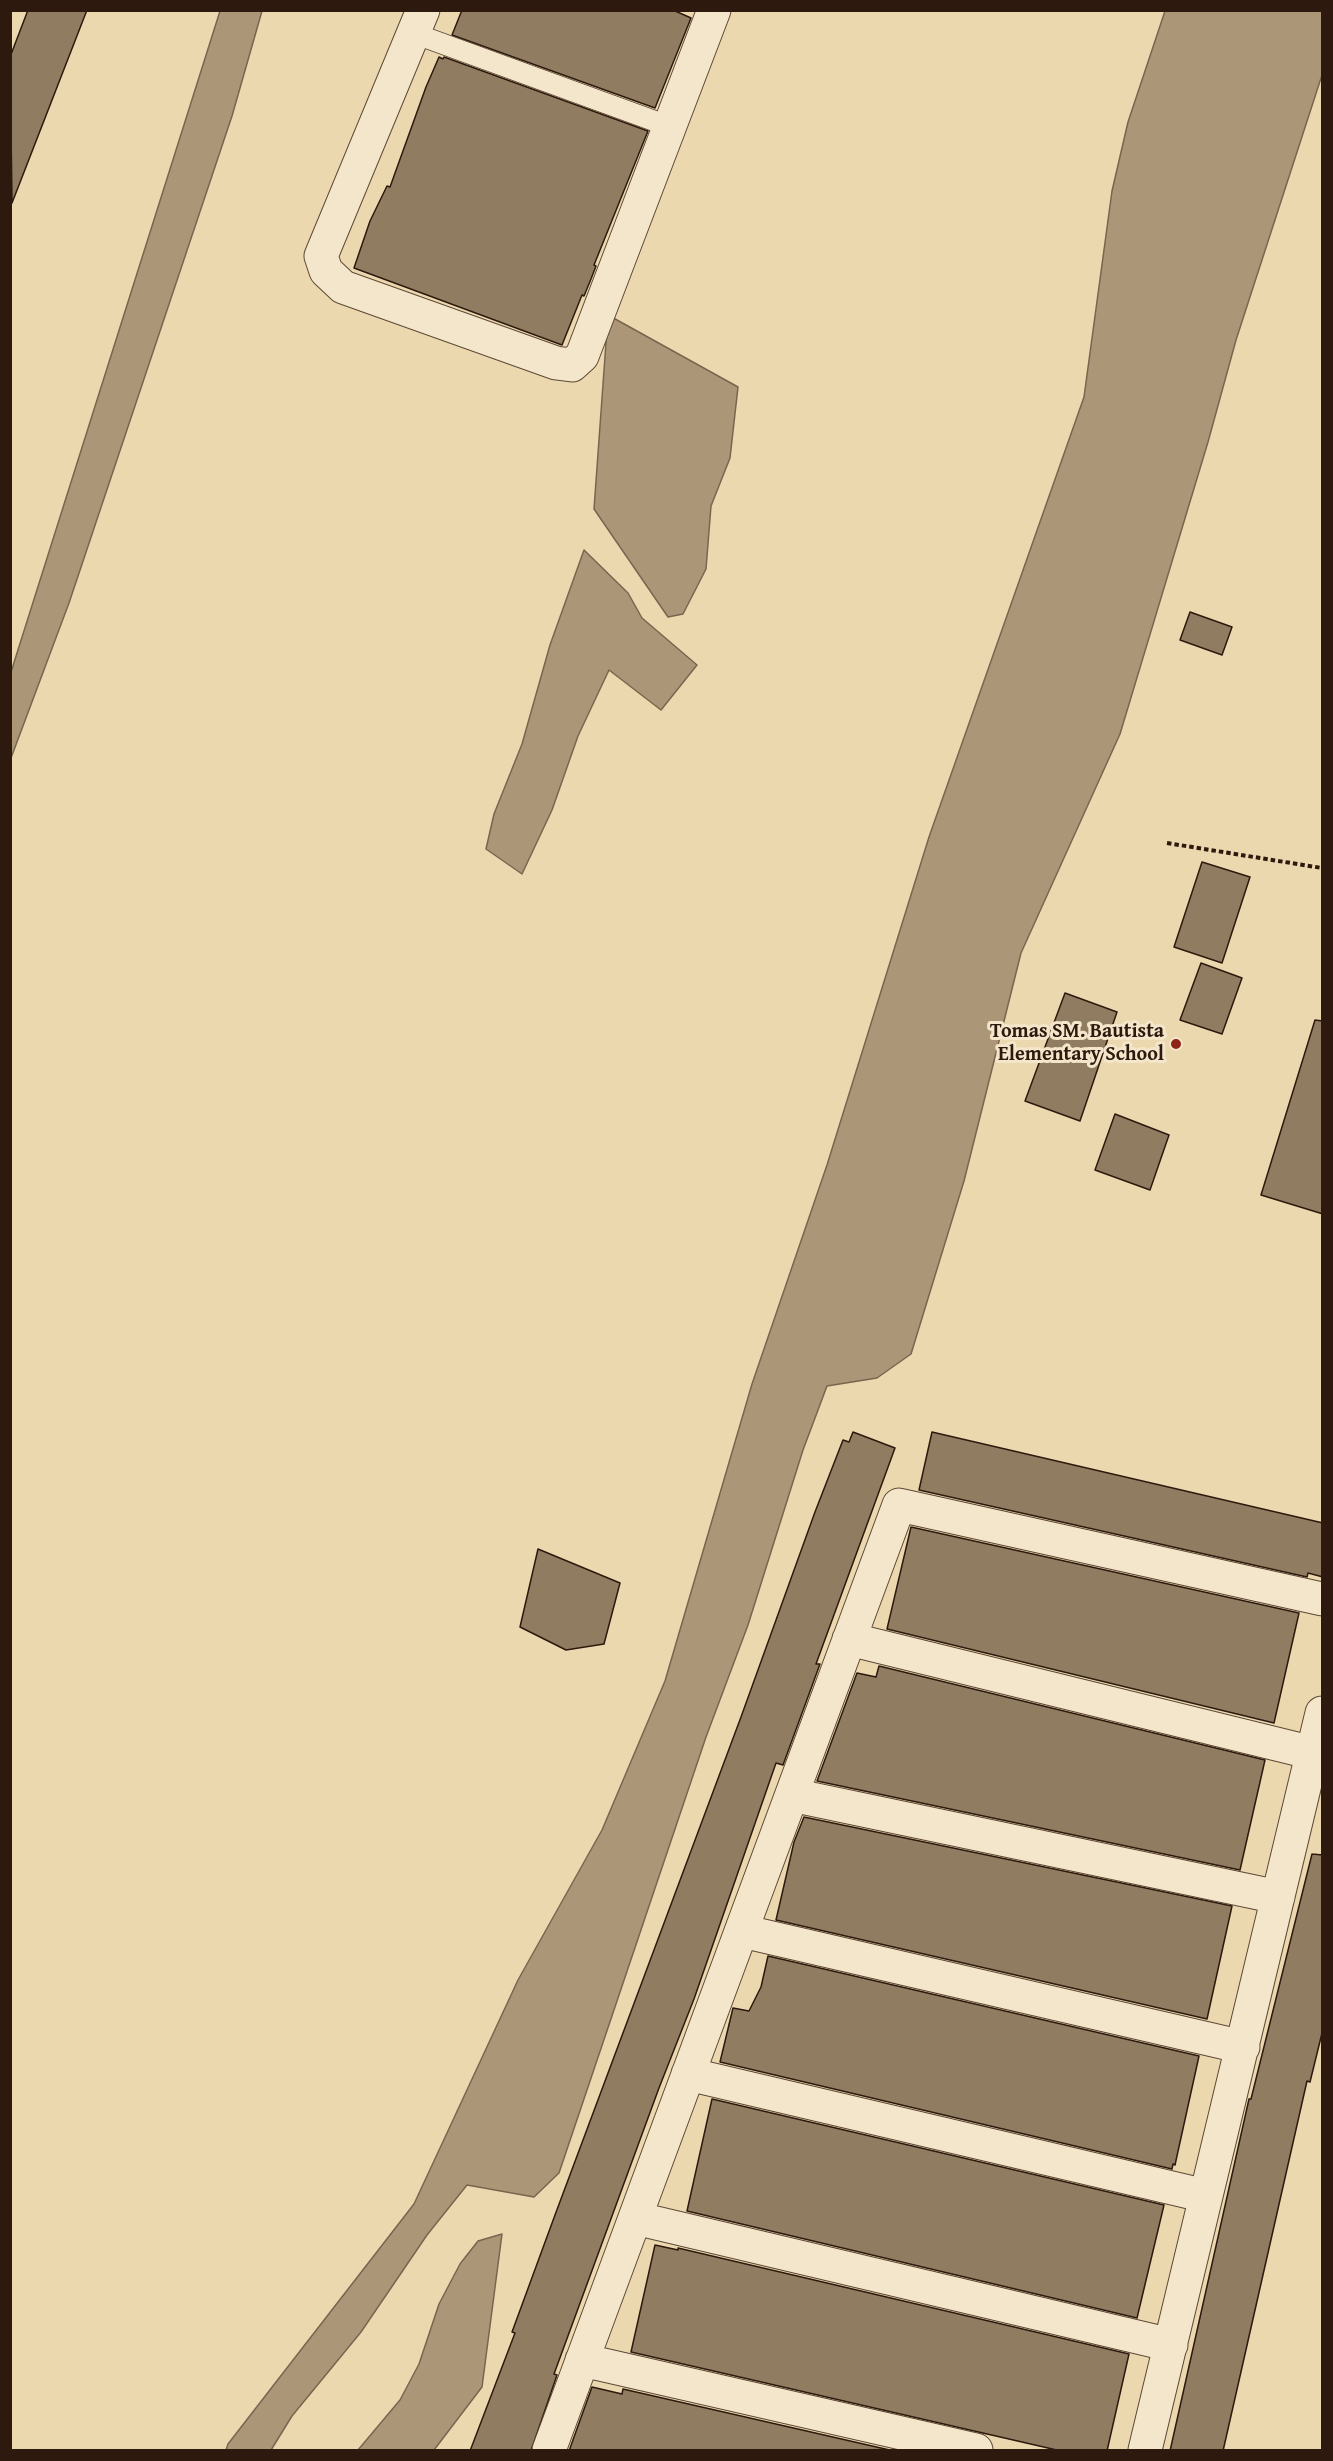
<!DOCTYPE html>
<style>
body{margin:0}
#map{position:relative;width:1333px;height:2461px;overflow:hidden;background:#ecd8ae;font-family:"Gentium Book Plus",serif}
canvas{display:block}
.frame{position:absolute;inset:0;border:12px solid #2d190e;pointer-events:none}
</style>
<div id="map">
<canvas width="1333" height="2461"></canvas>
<div class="frame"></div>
</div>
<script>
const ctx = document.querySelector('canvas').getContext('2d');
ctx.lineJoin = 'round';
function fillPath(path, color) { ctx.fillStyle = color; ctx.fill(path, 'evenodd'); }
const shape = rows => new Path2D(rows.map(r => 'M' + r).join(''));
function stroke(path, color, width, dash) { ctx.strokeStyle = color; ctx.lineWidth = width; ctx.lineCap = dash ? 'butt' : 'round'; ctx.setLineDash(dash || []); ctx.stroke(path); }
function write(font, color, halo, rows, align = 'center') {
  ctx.font = font + ' "Gentium Book Plus",serif'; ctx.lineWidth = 6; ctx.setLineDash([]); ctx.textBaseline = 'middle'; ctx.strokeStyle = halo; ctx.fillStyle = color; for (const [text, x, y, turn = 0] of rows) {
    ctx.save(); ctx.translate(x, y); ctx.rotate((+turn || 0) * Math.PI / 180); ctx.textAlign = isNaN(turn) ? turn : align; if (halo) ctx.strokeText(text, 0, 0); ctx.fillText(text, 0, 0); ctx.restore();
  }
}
const water = shape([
 [220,11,262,11,232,116,69,603,11,758,11,672,220,11],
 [1165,11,1322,11,1322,75,1236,340,1208,442,1120,734,1021,953,964,1181,911,1354,877,1378,827,1386,803,1450,748,1625,706,1737,559,2173,534,2197,467,2185,427,2235,361,2332,292,2416,271,2450,226,2450,228,2444,414,2204,518,1980,602,1830,665,1681,752,1384,827,1165,929,837,1084,397,1112,191,1128,122,1165,11],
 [608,315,738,387,730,458,711,506,706,569,683,614,668,617,594,509,608,315],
 [584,550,628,593,642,618,697,665,661,710,609,670,578,736,552,810,522,874,486,849,494,814,522,744,550,645,584,550],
 [502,2234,482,2387,434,2450,358,2450,400,2400,419,2364,439,2304,460,2264,478,2241,502,2234]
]);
fillPath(water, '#ab9778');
stroke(water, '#79654e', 1.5);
const building = shape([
 [28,10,87,10,12,203,10,57,28,10],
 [462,10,673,10,691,18,655,108,452,35,462,10],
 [439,57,443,59,444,57,648,131,594,265,596,266,591,279,584,296,582,295,562,345,354,268,370,221,387,186,390,187,426,87,439,57],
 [1190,612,1232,627,1222,655,1180,640,1190,612],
 [1202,862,1250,877,1222,963,1174,947,1202,862],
 [1201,963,1242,978,1222,1034,1180,1020,1201,963],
 [1065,993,1117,1012,1080,1121,1025,1101,1065,993],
 [1315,1020,1323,1021,1323,1214,1261,1195,1315,1020],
 [1115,1114,1169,1135,1150,1190,1095,1170,1115,1114],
 [853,1432,895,1448,816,1664,820,1664,783,1765,776,1763,694,1999,659,2088,554,2374,557,2375,531,2451,470,2451,515,2333,512,2332,555,2215,741,1717,815,1512,843,1440,849,1442,853,1432],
 [932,1432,1323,1523,1323,1577,1308,1573,1307,1577,919,1490,932,1432],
 [911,1527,1299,1613,1274,1723,887,1629,911,1527],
 [538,1549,620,1583,604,1644,566,1650,520,1627,538,1549],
 [879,1666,1265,1760,1240,1870,817,1781,857,1673,876,1677,879,1666],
 [804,1817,1232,1906,1207,2019,776,1920,794,1842,804,1817],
 [1312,1854,1323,1855,1323,2029,1310,2082,1307,2081,1223,2451,1170,2451,1249,2099,1251,2099,1312,1854],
 [768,1956,1199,2056,1175,2165,1173,2164,1172,2169,720,2062,733,2008,749,2011,761,1987,768,1956],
 [712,2099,1164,2205,1137,2318,687,2211,712,2099],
 [655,2245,678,2250,678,2248,1129,2354,1107,2451,1061,2451,631,2352,655,2245],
 [592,2387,622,2394,623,2389,894,2451,569,2451,592,2387]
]);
fillPath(building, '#907c61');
stroke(building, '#2d190e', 1.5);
const lane = shape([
 [413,33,671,127]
]);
const street = shape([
 [423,10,321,256,326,271,343,287,556,363,572,365,582,356,714,10],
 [849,1639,1313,1753],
 [792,1795,1278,1897],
 [742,1931,1243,2047],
 [688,2074,1206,2196],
 [635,2218,1171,2345],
 [582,2360,976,2450],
 [549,2450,899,1505,1322,1599],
 [1145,2450,1322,1713]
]);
stroke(lane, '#5d4936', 22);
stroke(street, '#5d4936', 35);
stroke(shape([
 [1167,843,1322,868]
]), '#2d190e', 4, [4.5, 3]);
stroke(lane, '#f3e6ca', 20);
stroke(street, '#f3e6ca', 33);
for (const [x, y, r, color] of [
 [1176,1044,6,"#8f2418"]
]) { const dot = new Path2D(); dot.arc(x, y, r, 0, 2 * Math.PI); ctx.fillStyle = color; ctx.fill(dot); stroke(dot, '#f3e6ca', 2); }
write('bold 20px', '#2d190e', '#f3e6ca', [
 ["Tomas SM. Bautista",1164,1032],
 ["Elementary School",1164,1055]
], 'right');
</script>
